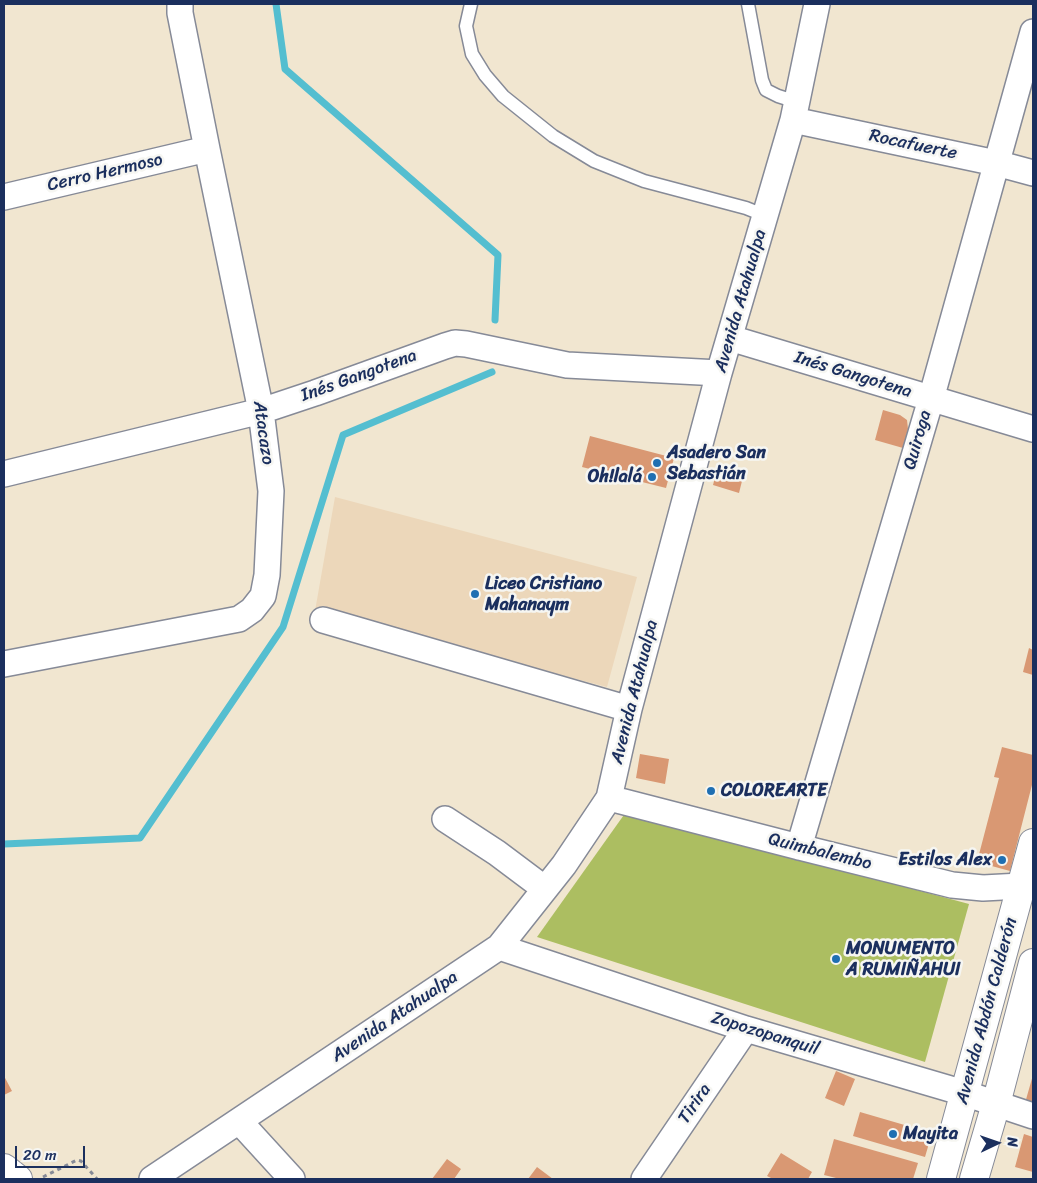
<!DOCTYPE html>
<meta charset="utf-8">
<style>
body{margin:0}
#map{position:relative;width:1037px;height:1183px;overflow:hidden;background:#f1e6d0;font-family:Sriracha,sans-serif}
canvas{display:block}
.frame{position:absolute;inset:0;border:5px solid #1b2f5e;pointer-events:none}
.north{position:absolute;left:972px;top:1118px;width:50px;height:50px;-webkit-text-stroke:4px #f6f6f2;paint-order:stroke;rotate:87deg;font-size:14px;font-weight:700;line-height:20px;text-align:center;color:#1b2f5e}
.north::after{content:'';display:block;margin:auto;width:18px;height:22px;background:#1b2f5e;clip-path:polygon(50% 0,100% 100%,50% 72%,0 100%)}
.scale{position:absolute;left:15px;top:1146px;width:70px;height:22px;box-sizing:border-box;border:2px solid #1b2f5e;border-top:0;padding-left:6px;font-size:15px;line-height:18px;white-space:nowrap;color:#1b2f5e;-webkit-text-stroke:4px #f6f6f2;paint-order:stroke}
</style>
<div id="map">
<canvas width="1037" height="1183"></canvas>
<div class="frame"></div>
<div class="north">N</div>
<div class="scale">20 m</div>
</div>
<script>
const ctx = document.querySelector('canvas').getContext('2d');
ctx.lineJoin = 'round';
function fillPath(path, color) { ctx.fillStyle = color; ctx.fill(path, 'evenodd'); }
const shape = rows => new Path2D(rows.map(r => 'M' + r).join(''));
function stroke(path, color, width, dash) { ctx.strokeStyle = color; ctx.lineWidth = width; ctx.lineCap = dash ? 'butt' : 'round'; ctx.setLineDash(dash || []); ctx.stroke(path); }
function write(font, color, halo, rows, align = 'center') {
  ctx.font = font + ' Sriracha,sans-serif'; ctx.lineWidth = 5; ctx.setLineDash([]); ctx.textBaseline = 'middle'; ctx.strokeStyle = halo; ctx.fillStyle = color; for (const [text, x, y, turn = 0] of rows) {
    ctx.save(); ctx.translate(x, y); ctx.rotate((+turn || 0) * Math.PI / 180); ctx.textAlign = isNaN(turn) ? turn : align; if (halo) ctx.strokeText(text, 0, 0); ctx.fillText(text, 0, 0); ctx.restore();
  }
}
fillPath(shape([
 [335,497,637,577,607,687,315,611]
]), '#ecd7ba');
fillPath(shape([
 [626,812,969,904,925,1062,537,937]
]), '#acbe61');
stroke(shape([
 [276,4,285,69,498,255,495,320],
 [4,844,140,838,283,627,343,435,492,372]
]), '#54bed0', 7);
fillPath(shape([
 [883,410,900,415,907,420,908,429,903,448,875,440],
 [590,436,674,458,666,488,582,467],
 [718,466,744,473,739,493,713,485],
 [1029,648,1033,650,1033,675,1023,672],
 [1002,747,1033,755,1033,781,1010,871,977,862,999,778,994,777],
 [640,754,669,759,665,784,636,778],
 [836,1071,855,1079,844,1106,825,1098],
 [1033,1075,1033,1113,1023,1110],
 [4,1076,12,1091,4,1095],
 [860,1112,932,1133,925,1157,853,1136],
 [1024,1134,1033,1137,1033,1172,1015,1167],
 [834,1139,918,1163,913,1179,840,1179,824,1175],
 [781,1153,812,1172,808,1179,773,1179,767,1176],
 [447,1159,461,1169,454,1179,432,1179],
 [537,1167,553,1179,528,1179]
]), '#d99873');
const lane = shape([
 [471,4,466,26,472,54,485,75,503,96,553,136,594,161,644,181,746,208,766,216],
 [748,4,762,80,766,90,778,96,797,102]
]);
const street = shape([
 [793,120,996,163,1033,173],
 [4,197,207,149],
 [730,338,1033,429],
 [4,474,261,411,315,393,445,346,455,343,466,344,567,365,719,373],
 [323,620,629,709],
 [4,664,239,619,252,610,263,596,267,575,271,491,261,411,207,149,180,13,180,4],
 [609,798,799,847,952,885,983,888,1021,886,1033,887],
 [445,819,497,853,545,889],
 [799,847,931,399,1033,32],
 [499,947,746,1029,964,1093,1033,1116],
 [239,1121,292,1179],
 [152,1179,499,947,564,865,609,798,629,709,719,373,793,120,817,4],
 [644,1179,746,1029]
]);
const secondary = shape([
 [4,1168,18,1179],
 [941,1179,1033,843],
 [974,1179,996,1104,1033,963]
]);
stroke(lane, '#868a97', 15);
stroke(street, '#868a97', 28);
stroke(secondary, '#868a97', 30);
stroke(shape([
 [43,1177,77,1160,81,1161,97,1179]
]), '#868a97', 3, [4, 4]);
stroke(lane, '#fff', 12);
stroke(street, '#fff', 25);
stroke(secondary, '#fff', 28);
for (const [x, y, r, color] of [
 [657,463,5,"#1f6fb2"],
 [652,477,5,"#1f6fb2"],
 [475,594,5,"#1f6fb2"],
 [711,791,5,"#1f6fb2"],
 [1002,860,5,"#1f6fb2"],
 [836,959,5,"#1f6fb2"],
 [893,1134,5,"#1f6fb2"]
]) { const dot = new Path2D(); dot.arc(x, y, r, 0, 2 * Math.PI); ctx.fillStyle = color; ctx.fill(dot); stroke(dot, '#f6f6f2', 2); }
write('18px', '#1b2f5e', '#f6f6f2', [
 ["Rocafuerte",913,145,12],
 ["Cerro Hermoso",105,173,-13],
 ["Avenida Atahualpa",741,301,-74],
 ["Inés Gangotena",853,375,17],
 ["Inés Gangotena",359,376,-20],
 ["Atacazo",263,433,82],
 ["Quiroga",918,440,-74],
 ["Avenida Atahualpa",635,692,-76],
 ["Quimbalembo",820,852,14],
 ["Avenida Abdón Calderón",987,1011,-75],
 ["Avenida Atahualpa",395,1017,-34],
 ["Zopozopanquil",765,1034,17],
 ["Tirira",695,1104,-56]
]);
write('bold 18px', '#1b2f5e', '#f6f6f2', [
 ["Asadero San",667,453],
 ["Sebastián",667,474],
 ["Oh!lalá",642,477,"right"],
 ["Liceo Cristiano",485,584],
 ["Mahanaym",485,605],
 ["COLOREARTE",721,791],
 ["Estilos Alex",992,860,"right"],
 ["MONUMENTO",846,949],
 ["A RUMIÑAHUI",846,970],
 ["Mayita",903,1134]
], 'left');
</script>
